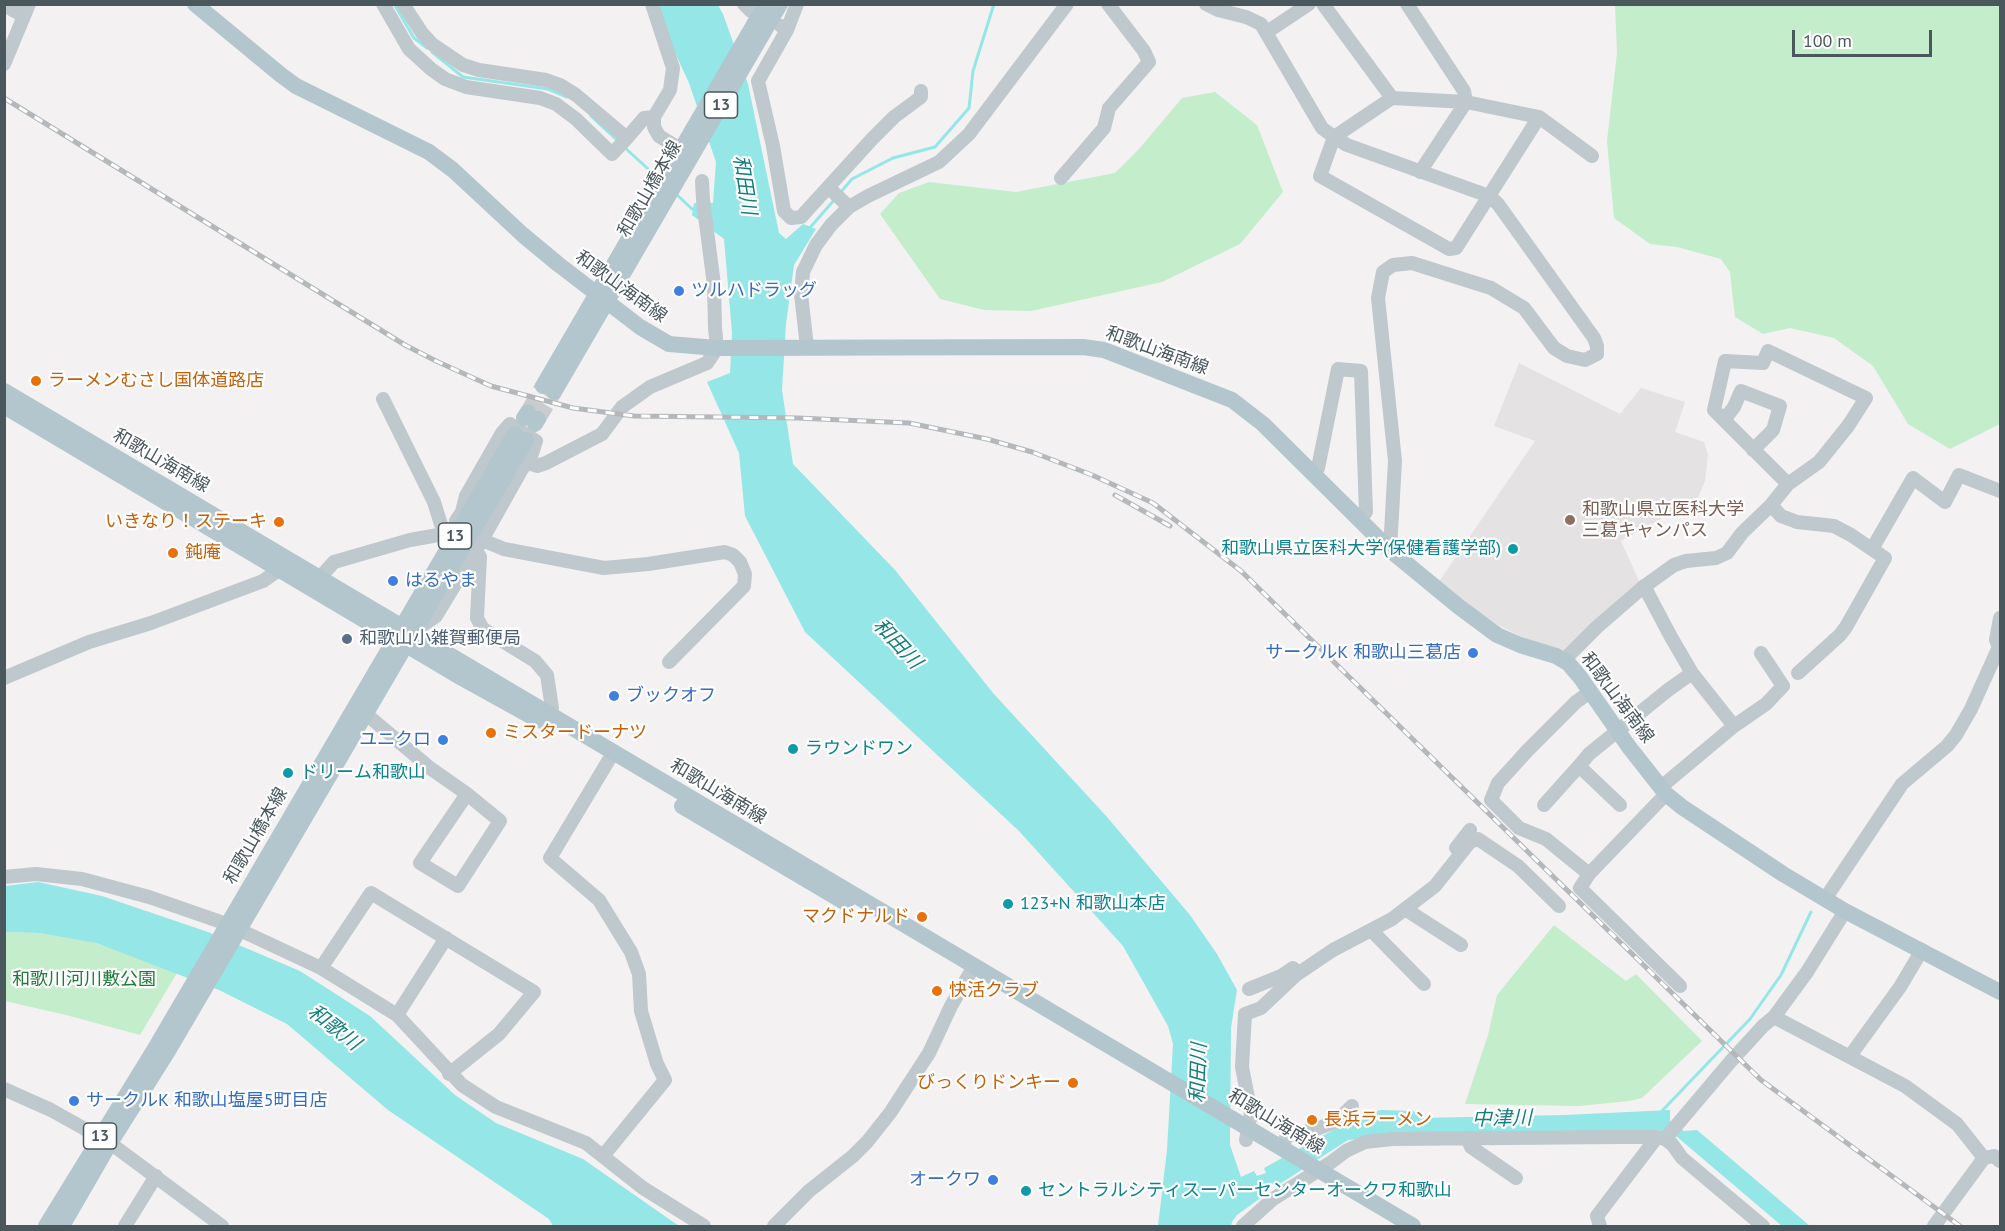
<!DOCTYPE html>
<meta charset="utf-8">
<style>
body{margin:0}
#map{position:relative;width:2005px;height:1231px;overflow:hidden;background:#f3f1f2;font-family:"PT Sans",sans-serif}
canvas{display:block}
.frame{position:absolute;inset:0;border:6px solid #4a585d;pointer-events:none}
.scale{position:absolute;left:1792px;top:30px;width:140px;height:27px;box-sizing:border-box;border:3px solid #4a585d;border-top:0;padding-left:8px;font-size:18px;line-height:21px;white-space:nowrap;color:#4a585d;-webkit-text-stroke:4px #fff;paint-order:stroke}
</style>
<div id="map">
<canvas width="2005" height="1231"></canvas>
<div class="frame"></div>
<div class="scale">100 m</div>
</div>
<script>
const ctx = document.querySelector('canvas').getContext('2d');
ctx.lineJoin = 'round';
function fillPath(path, color) { ctx.fillStyle = color; ctx.fill(path, 'evenodd'); }
const shape = rows => new Path2D(rows.map(r => 'M' + r).join(''));
function stroke(path, color, width, dash) { ctx.strokeStyle = color; ctx.lineWidth = width; ctx.lineCap = dash ? 'butt' : 'round'; ctx.setLineDash(dash || []); ctx.stroke(path); }
function write(font, color, halo, rows, align = 'center') {
  ctx.font = font + ' "PT Sans","Noto Sans JP",sans-serif'; ctx.lineWidth = 4.5; ctx.setLineDash([]); ctx.textBaseline = 'middle'; ctx.strokeStyle = halo; ctx.fillStyle = color; for (const [text, x, y, turn = 0] of rows) {
    ctx.save(); ctx.translate(x, y); ctx.rotate((+turn || 0) * Math.PI / 180); ctx.textAlign = isNaN(turn) ? turn : align; if (halo) ctx.strokeText(text, 0, 0); ctx.fillText(text, 0, 0); ctx.restore();
  }
}
fillPath(shape([
 [1519,363,1620,414,1641,388,1685,402,1675,432,1704,442,1708,455,1705,481,1698,498,1621,541,1640,583,1566,653,1522,637,1498,625,1466,604,1456,594,1438,583,1535,441,1494,426]
]), '#e4e2e3');
fillPath(shape([
 [1615,5,2000,5,2000,424,1950,449,1908,424,1873,366,1834,338,1790,328,1763,334,1735,317,1730,272,1721,259,1677,247,1650,244,1614,218,1607,141,1617,53],
 [1215,92,1257,125,1283,192,1240,244,1162,282,1031,311,984,310,940,299,880,214,899,193,929,182,1016,192,1115,173,1139,149,1182,98],
 [1554,925,1626,981,1636,974,1702,1041,1642,1098,1629,1101,1579,1106,1465,1104,1488,1035,1497,995],
 [5,932,39,933,93,942,177,973,140,1035,66,1015,5,1001]
]), '#c4edcb');
fillPath(shape([
 [653,5,718,5,723,14,748,84,779,233,786,239,803,224,816,229,794,265,786,324,782,390,793,464,895,570,993,693,1107,817,1190,915,1217,954,1237,990,1231,1028,1230,1145,1241,1177,1254,1171,1257,1176,1266,1173,1264,1168,1335,1129,1369,1119,1565,1115,1670,1110,1670,1121,1684,1131,1697,1130,1810,1226,1782,1226,1676,1136,1658,1130,1583,1133,1418,1133,1348,1140,1275,1187,1272,1183,1263,1187,1266,1194,1237,1215,1232,1222,1231,1226,1158,1226,1167,1150,1173,1044,1168,1026,1123,946,1019,831,805,632,745,516,739,453,707,382,730,373,732,333,724,239,692,215,694,203,713,203,716,162,689,83],
 [38,882,102,896,208,932,300,971,370,1016,455,1095,496,1123,583,1159,679,1226,553,1226,549,1219,388,1110,287,1024,219,990,96,943,39,933,5,932,5,886]
]), '#95e6e6');
stroke(shape([
 [394,4,414,38,427,48],
 [432,52,463,77,548,89,567,97],
 [591,116,619,142],
 [624,147,657,177],
 [675,193,692,209,696,209],
 [839,194,852,179,893,158,935,147,969,108,973,71,994,4],
 [808,230,835,199],
 [1660,1113,1750,1019,1781,975,1811,912]
]), '#95e6e6', 3);
stroke(shape([
 [1361,1124,1382,1118,1412,1119]
]), '#95e6e6', 16);
stroke(shape([
 [528,412,543,386],
 [538,419,554,392]
]), '#c9cbcd', 16, [16, 8]);
stroke(shape([
 [383,4,409,49,431,69,445,79,466,87,540,98,556,104,576,119,612,154,627,138],
 [403,4,422,33,432,44,463,65,479,70,546,80,560,85,576,95,627,138,644,118,654,117],
 [652,4,673,68,670,90,654,117,654,127,659,136,688,154],
 [744,4,751,11],
 [1206,4,1218,10,1246,17,1261,24,1322,128,1334,137,1347,145,1489,196,1498,204,1594,338,1597,346,1597,354,1585,360,1567,356,1554,348,1524,308,1491,288,1412,263,1393,265,1383,272,1378,298,1395,461,1390,550],
 [1323,4,1392,98,1466,102,1539,117,1592,156],
 [1407,4,1464,91,1466,102,1420,172],
 [4,5,24,16],
 [781,26,787,30,758,81,773,146,784,211,791,218,801,217,872,139,894,117,921,97,921,91],
 [787,30,797,4],
 [1267,32,1309,4],
 [4,64,29,4],
 [1392,98,1334,137,1320,176,1449,249,1456,248,1539,117],
 [1061,178,1104,128,1109,108,1149,62,1144,51,1108,4],
 [828,187,849,207],
 [807,347,801,294,803,272,816,245,831,225,849,207,868,196,939,162,969,134,1067,4],
 [383,399,434,502,444,534,448,536],
 [1724,420,1734,407,1741,391,1780,406,1773,430,1753,450],
 [529,463,537,466,546,463,602,434,622,407,650,387,707,363,717,348,715,328,714,285,703,200,702,181],
 [1313,473,1318,468,1338,369,1361,371,1366,512,1360,519],
 [1771,505,1781,516,1797,522,1834,526,1851,535,1885,558,1846,627,1840,635,1798,673],
 [482,540,504,549,604,568,648,564,725,552,733,555,740,562,745,574,744,586,669,662],
 [1872,549,1913,478,1945,502,1959,475,2000,491],
 [476,551,480,557,477,618,483,629,535,661,547,675,552,708,543,723],
 [314,584,334,562,410,540,444,534],
 [1644,586,1671,637,1692,673],
 [416,630,436,616,482,540,523,467,529,463,536,441,510,424,502,433,466,496,462,512,456,521],
 [1564,660,1597,627,1642,588,1674,565,1686,561,1716,558,1727,553,1742,533,1771,505,1788,484,1714,410,1725,361,1763,363,1768,351,1866,398,1848,426,1819,462,1788,484],
 [4,678,89,642,151,623,263,581,280,569,284,563],
 [1590,692,1576,702,1527,751,1498,783,1491,800,1519,828,1546,839,1589,874,1666,794],
 [366,714,430,768,467,794,500,821,458,886,420,863,467,794],
 [1661,787,1734,726,1766,704,1783,686,1761,653],
 [1544,805,1579,766],
 [1620,805,1579,766,1589,754,1668,690,1692,673,1734,726],
 [1456,848,1470,830],
 [1589,874,1580,888,1680,986],
 [4,877,36,874,82,879,149,897,227,924,321,968,397,1015,462,1085,496,1107,586,1143,643,1188,704,1226],
 [1825,899,1902,784,1947,746,1956,735,1971,709,1999,647,1996,640,2000,618],
 [1405,909,1461,945],
 [1371,930,1424,984],
 [321,968,371,893,534,992,499,1034,449,1074],
 [1249,989,1281,976,1293,968],
 [397,1015,446,938],
 [1774,1017,1807,972,1845,911],
 [1850,1056,1900,987,1922,950],
 [4,1089,51,1110,110,1143,222,1226],
 [1467,1138,1471,1147,1516,1178],
 [1665,1139,1731,1061,1763,1026,1774,1017,1905,1086,1957,1124,1984,1158],
 [1246,1140,1251,1113,1242,1067,1245,1014,1261,1008,1296,975,1333,950,1392,919,1435,886,1470,842,1478,839,1518,866,1559,906],
 [1280,1148,1288,1135,1314,1130,1337,1121,1352,1106],
 [603,1156,665,1080,657,1064,641,1011,639,974,631,952,599,900,550,858,613,753],
 [125,1226,156,1176],
 [774,1226,809,1191,853,1156,867,1142,890,1113,929,1053,951,1006,974,966],
 [1243,1226,1273,1199,1330,1163,1346,1151,1365,1142,1392,1139,1619,1137,1657,1137,1665,1139,1672,1144,1682,1158,1763,1226],
 [1600,1226,1597,1216,1657,1137],
 [1934,1226,1984,1158,1994,1156,2000,1161]
]), '#bec8cd', 14);
stroke(shape([
 [195,4,281,75,296,86,429,152,453,170,523,235,558,264,640,327,669,344,717,348,1083,347,1104,350,1232,400,1263,424,1390,550,1458,606,1497,635,1520,645,1556,656,1568,663,1580,677,1629,747,1666,794,1682,807,1783,874,1845,911,2000,992],
 [543,386,766,4],
 [4,391,1413,1226],
 [554,392,780,4],
 [4,406,462,678,536,719],
 [524,418,528,412],
 [535,424,538,419],
 [682,806,846,903],
 [46,1226,156,1047,515,434],
 [62,1226,110,1143,168,1051,526,440]
]), '#b3c6cd', 16);
const rail = shape([
 [4,98,405,345,436,361,491,386,573,408,634,416,798,418,909,423,987,439,1032,452,1092,475,1153,503,1241,571,1761,1080,1960,1226],
 [1115,495,1170,526]
]);
stroke(rail, '#b4b8bb', 5);
stroke(rail, '#fff', 3, [9]);
for (const [x, y, r, color] of [
 [679,291,6,"#3f7fe0"],
 [36,381,6,"#e8710a"],
 [1570,520,6,"#8d6e63"],
 [279,522,6,"#e8710a"],
 [1513,549,6,"#0f9aa8"],
 [173,553,6,"#e8710a"],
 [393,581,6,"#3f7fe0"],
 [347,639,6,"#5c6f8a"],
 [1473,653,6,"#3f7fe0"],
 [614,696,6,"#3f7fe0"],
 [491,733,6,"#e8710a"],
 [443,740,6,"#3f7fe0"],
 [793,749,6,"#0f9aa8"],
 [288,773,6,"#0f9aa8"],
 [1008,904,6,"#0f9aa8"],
 [922,917,6,"#e8710a"],
 [937,991,6,"#e8710a"],
 [1073,1083,6,"#e8710a"],
 [74,1101,6,"#3f7fe0"],
 [1312,1120,6,"#e8710a"],
 [993,1180,6,"#3f7fe0"],
 [1026,1191,6,"#0f9aa8"]
]) { const dot = new Path2D(); dot.arc(x, y, r, 0, 2 * Math.PI); ctx.fillStyle = color; ctx.fill(dot); stroke(dot, '#fff', 2); }
for (const [x, y, w] of [
 [721,105,33],
 [455,536,33],
 [100,1136,33]
]) { const box = new Path2D(); box.roundRect(x - w / 2, y - 13, w, 26, 4.5); ctx.fillStyle = '#fff'; ctx.fill(box); stroke(box, '#4a585d', 1.5); }
write('bold 16px', '#4a585d', null, [
 ["13",721,105],
 ["13",455,536],
 ["13",100,1136]
]);
write('18px', '#4a585d', '#fff', [
 ["和歌山橋本線",650,189,-60],
 ["和歌山海南線",621,287,36],
 ["和歌山海南線",1157,351,20],
 ["和歌山海南線",161,461,30],
 ["和歌山海南線",1617,698,53],
 ["和歌山海南線",718,792,31],
 ["和歌山橋本線",256,836,-60],
 ["和歌山海南線",1276,1122,31]
]);
write('18px', '#366cbe', '#fff', [
 ["ツルハドラッグ",691,291],
 ["はるやま",405,581],
 ["サークルK 和歌山三葛店",1461,653,"right"],
 ["ブックオフ",626,696],
 ["ユニクロ",431,740,"right"],
 ["サークルK 和歌山塩屋5町目店",86,1101],
 ["オークワ",981,1180,"right"]
], 'left');
write('18px', '#c56008', '#fff', [
 ["ラーメンむさし国体道路店",48,381],
 ["いきなり！ステーキ",267,522,"right"],
 ["鈍庵",185,553],
 ["ミスタードーナツ",503,733],
 ["マクドナルド",910,917,"right"],
 ["快活クラブ",949,991],
 ["びっくりドンキー",1061,1083,"right"],
 ["長浜ラーメン",1324,1120]
], 'left');
write('18px', '#785e54', '#fff', [
 ["和歌山県立医科大学",1582,510],
 ["三葛キャンパス",1582,531]
], 'left');
write('18px', '#0d838f', '#fff', [
 ["和歌山県立医科大学(保健看護学部)",1501,549,"right"],
 ["ラウンドワン",805,749],
 ["ドリーム和歌山",300,773],
 ["123+N 和歌山本店",1020,904],
 ["セントラルシティスーパーセンターオークワ和歌山",1038,1191]
], 'left');
write('18px', '#4e5e75', '#fff', [
 ["和歌山小雑賀郵便局",359,639]
], 'left');
write('18px', '#1f7b39', '#fff', [
 ["和歌川河川敷公園",84,980]
]);
write('italic 20px', '#167e7e', '#fff', [
 ["和田川",744,185,81],
 ["和田川",897,644,47],
 ["和歌川",334,1028,38],
 ["和田川",1199,1073,-88],
 ["中津川",1502,1119,-1]
]);
</script>
